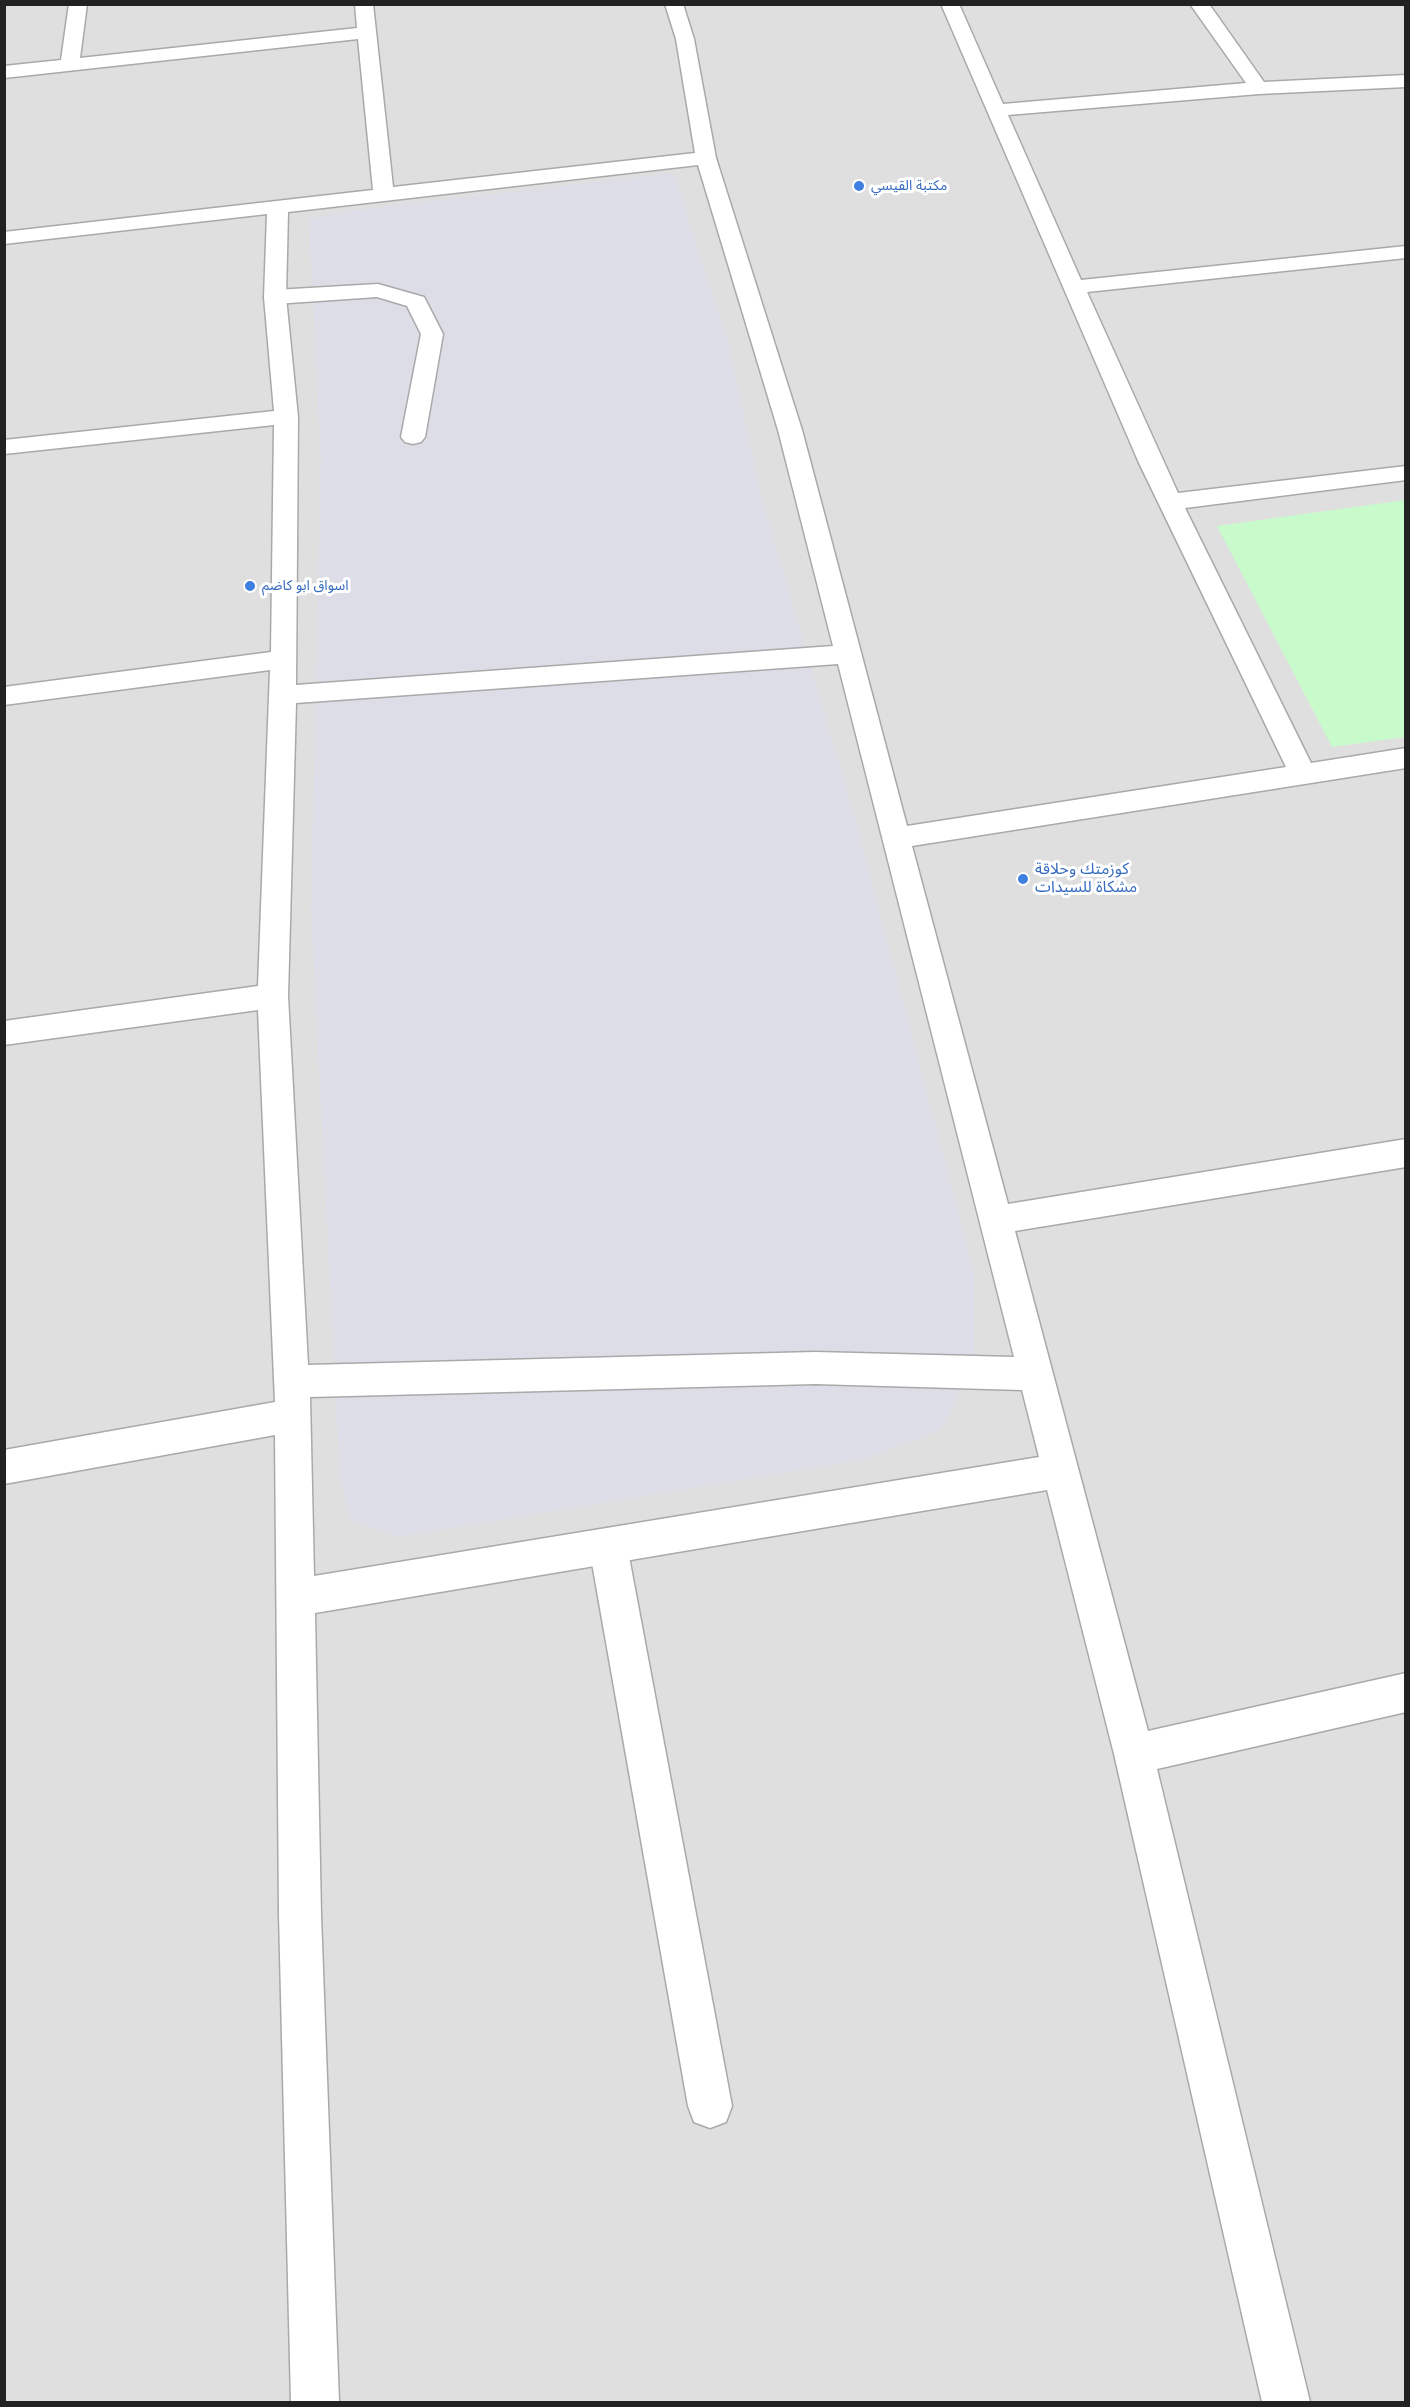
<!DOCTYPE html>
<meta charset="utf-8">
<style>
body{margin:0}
#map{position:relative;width:1410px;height:2407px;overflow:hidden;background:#f2efe9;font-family:"DM Sans",sans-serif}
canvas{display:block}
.frame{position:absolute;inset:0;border:6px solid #222;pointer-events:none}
</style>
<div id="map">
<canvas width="1410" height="2407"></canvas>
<div class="frame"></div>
</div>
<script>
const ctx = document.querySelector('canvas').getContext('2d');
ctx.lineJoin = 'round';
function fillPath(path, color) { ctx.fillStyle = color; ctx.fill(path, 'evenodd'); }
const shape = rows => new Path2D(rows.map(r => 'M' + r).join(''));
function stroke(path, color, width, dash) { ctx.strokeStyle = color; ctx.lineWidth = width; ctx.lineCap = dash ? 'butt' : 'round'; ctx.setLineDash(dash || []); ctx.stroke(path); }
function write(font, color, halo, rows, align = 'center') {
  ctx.font = font + ' "DM Sans","Noto Sans Arabic",sans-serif'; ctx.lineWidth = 6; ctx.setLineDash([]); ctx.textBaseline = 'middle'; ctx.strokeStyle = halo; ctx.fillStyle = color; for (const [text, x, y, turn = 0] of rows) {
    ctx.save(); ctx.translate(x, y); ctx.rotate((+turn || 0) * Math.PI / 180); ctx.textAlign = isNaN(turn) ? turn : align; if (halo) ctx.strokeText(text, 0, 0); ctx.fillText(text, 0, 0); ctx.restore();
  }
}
fillPath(shape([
 [5,5,1405,5,1405,2402,5,2402]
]), '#e0dfdf');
fillPath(shape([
 [1405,500,1405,737,1332,747,1217,526]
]), '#c8facc');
fillPath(shape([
 [674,173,729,346,760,492,855,818,974,1272,974,1361,942,1429,866,1459,397,1537,351,1520,340,1481,311,909,321,461,309,219,347,211]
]), '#dddde8');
const service = shape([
 [378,284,424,297,443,334,425,437,421,442,413,444,405,442,401,437,421,334,407,306,377,297,275,304,267,302,264,297,267,292,275,290,378,284],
 [608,1528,621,1533,627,1546,732,2106,726,2122,710,2128,694,2122,688,2106,589,1546,595,1533,608,1528]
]);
const minor = shape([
 [69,4,87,4,80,58,357,28,355,4,373,4,393,187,695,153,676,39,665,4,683,4,694,39,716,158,802,430,907,826,1286,767,1139,463,941,4,959,4,1003,104,1246,83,1190,4,1209,4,1264,82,1406,75,1406,87,1259,94,1008,115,1081,280,1406,246,1406,258,1087,292,1178,493,1406,466,1406,480,1185,508,1311,763,1406,748,1406,768,912,846,1008,1204,1406,1139,1406,1167,1015,1231,1148,1731,1406,1673,1406,1712,1157,1769,1310,2402,1262,2402,1114,1754,1047,1490,315,1613,321,1915,339,2402,291,2402,279,1915,275,1435,4,1484,4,1450,275,1402,258,1010,4,1045,4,1021,258,986,270,670,4,705,4,687,271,652,274,425,4,454,4,440,274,411,264,297,267,214,4,244,4,232,373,190,358,39,4,78,4,66,61,60,69,4],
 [698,165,778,430,833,646,296,685,298,417,286,297,288,212,698,165],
 [838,664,1014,1357,815,1352,308,1365,288,996,296,703,838,664],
 [815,1384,1022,1390,1039,1457,314,1576,310,1397,815,1384]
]);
stroke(service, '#a9a9a9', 3);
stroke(minor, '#a9a9a9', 3);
fillPath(service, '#fff');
fillPath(minor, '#fff');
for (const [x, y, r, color] of [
 [859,186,6,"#3f7fe0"],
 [250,586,6,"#3f7fe0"],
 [1023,879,6,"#3f7fe0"]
]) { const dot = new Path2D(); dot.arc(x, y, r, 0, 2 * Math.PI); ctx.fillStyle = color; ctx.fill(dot); stroke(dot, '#fff', 2); }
write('14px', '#366cbe', '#fff', [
 ["مكتبة القيسي",871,186],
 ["اسواق ابو كاضم",262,586]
], 'left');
write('16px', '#366cbe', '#fff', [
 ["كوزمتك وحلاقة",1035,870],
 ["مشكاة للسيدات",1035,888]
], 'left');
</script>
